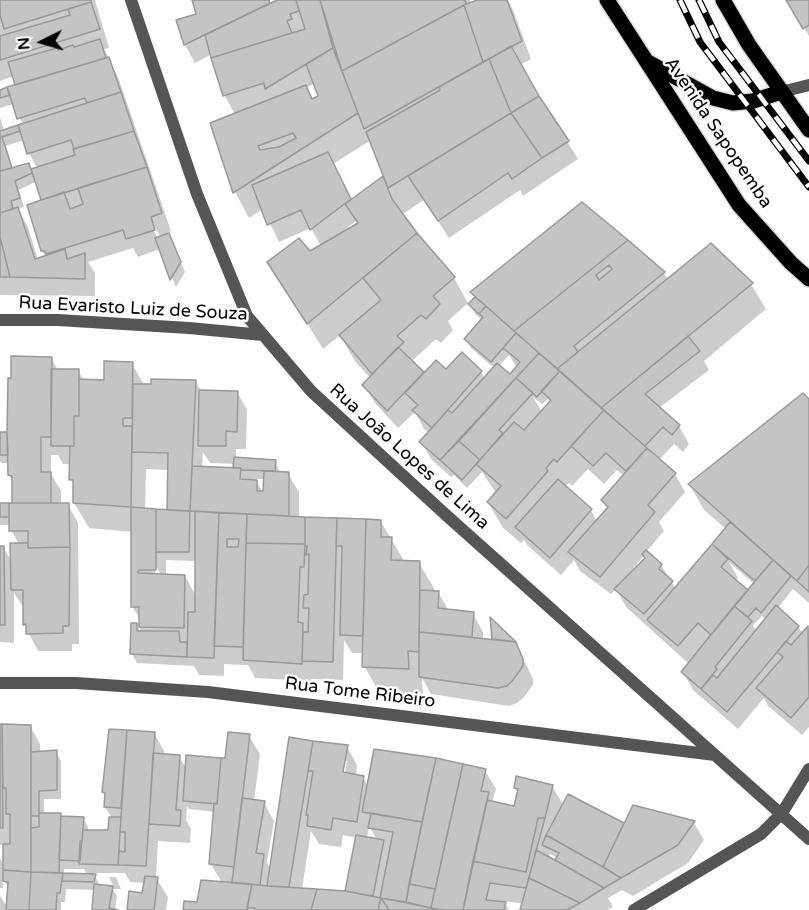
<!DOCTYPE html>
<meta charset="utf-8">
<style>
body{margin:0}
#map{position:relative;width:809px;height:910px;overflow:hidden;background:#fff;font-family:"Varela Round",sans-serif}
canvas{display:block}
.north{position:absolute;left:12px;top:12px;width:60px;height:60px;-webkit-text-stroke:4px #fff;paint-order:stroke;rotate:265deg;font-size:16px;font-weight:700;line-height:24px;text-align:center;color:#000}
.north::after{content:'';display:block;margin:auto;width:21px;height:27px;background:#000;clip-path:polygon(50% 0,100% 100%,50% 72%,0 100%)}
</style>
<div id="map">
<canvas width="809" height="910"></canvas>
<div class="north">N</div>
</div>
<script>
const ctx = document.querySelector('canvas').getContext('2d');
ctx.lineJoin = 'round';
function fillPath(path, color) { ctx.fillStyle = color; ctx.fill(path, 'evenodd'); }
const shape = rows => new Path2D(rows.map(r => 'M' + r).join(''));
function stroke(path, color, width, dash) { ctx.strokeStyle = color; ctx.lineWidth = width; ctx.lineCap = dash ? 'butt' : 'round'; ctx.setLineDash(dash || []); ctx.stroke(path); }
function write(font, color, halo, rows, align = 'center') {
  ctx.font = font + ' "Varela Round",sans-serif'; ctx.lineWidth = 5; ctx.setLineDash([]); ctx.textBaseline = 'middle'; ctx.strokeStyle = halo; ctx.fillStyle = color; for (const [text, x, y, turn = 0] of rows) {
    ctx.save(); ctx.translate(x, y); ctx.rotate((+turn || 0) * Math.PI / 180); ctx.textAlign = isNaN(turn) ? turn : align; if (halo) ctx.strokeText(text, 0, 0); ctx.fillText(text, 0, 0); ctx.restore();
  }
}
fillPath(shape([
 [0,0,95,0,109,48,104,49,118,77,171,231,167,233,185,272,176,287,160,249,138,257,133,248,88,262,95,273,95,296,0,295,0,117,4,131,23,125,14,104,0,108,0,91,17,86,14,76,0,81],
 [24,140,29,153,37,168,31,170,28,165,13,169,6,146],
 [37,181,43,201,42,251,46,257,38,260,28,227,18,209,24,207,19,190],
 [152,222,161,238,158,238,150,224],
 [194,0,268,0,271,5,280,0,470,0,471,4,482,0,508,0,513,10,531,59,520,65,578,159,523,196,520,190,449,238,424,200,401,215,420,241,454,278,468,303,448,321,453,330,441,343,436,339,413,360,424,375,446,371,481,372,485,379,494,368,471,348,466,339,482,320,475,314,470,305,475,298,472,293,582,204,664,273,668,280,751,284,766,309,704,361,709,370,659,408,679,426,689,444,683,452,674,444,659,460,675,474,685,492,659,522,664,531,646,552,661,565,676,589,726,529,704,510,690,485,809,401,809,603,793,589,778,608,798,626,803,634,809,629,809,727,802,735,768,706,764,698,738,729,693,690,683,672,689,664,626,607,616,589,611,594,580,571,574,560,561,575,528,546,524,540,521,543,503,528,488,502,496,493,482,472,467,488,454,475,451,477,432,460,421,442,429,433,424,429,415,412,398,428,375,403,364,385,371,379,355,361,340,335,323,349,269,262,310,252,321,246,311,228,279,242,263,209,249,218,235,192,212,124,235,114,224,95,212,54,195,63,185,45,177,21,198,15],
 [315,83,320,97,313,100,306,88],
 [371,140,384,176,351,201,333,164],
 [356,221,358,224,344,233,343,231],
 [509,355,517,368,510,376,499,366],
 [533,397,542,404,548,399,550,403,542,412],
 [588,469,604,484,617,470,624,476,603,500,608,510,597,522,591,510,565,487,569,483,572,486],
 [644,555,646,559,634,571,632,570],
 [729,562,754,584,748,592,735,581,738,578],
 [762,616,766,620,756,632,753,625],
 [787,0,809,0,809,36],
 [51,358,58,370,78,370,84,381,105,381,132,364,145,386,195,381,201,391,237,392,247,410,246,449,236,449,236,459,275,461,280,473,288,474,299,492,299,518,381,522,405,562,419,563,434,588,434,592,438,592,449,611,473,614,483,632,483,640,494,641,493,639,511,639,525,662,533,679,533,685,523,698,517,703,509,706,431,694,422,678,423,694,379,692,364,666,364,653,352,653,344,640,343,680,311,679,312,681,255,678,248,665,224,664,224,676,199,675,194,666,137,663,132,654,137,624,140,631,141,621,132,606,133,532,89,528,74,503,74,485,71,479,71,464,63,464,58,455,51,455,51,474,61,491,61,505,68,505,78,523,79,644,72,644,72,651,38,651,24,624,24,608,14,593,14,643,0,642,0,547,3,547,12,562,19,544,11,530,11,525,0,525,0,504,14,505,13,482,9,475,9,463,1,463,0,461,0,434,9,434],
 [203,452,210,463,235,464,236,469,202,468],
 [146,469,170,470,170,511,145,510],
 [255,479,265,479,265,496],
 [166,560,196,561,196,596,185,576,166,576],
 [154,563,161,575,157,575,151,564],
 [0,726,30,726,40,744,40,753,56,752,61,761,61,799,44,799,44,815,60,815,62,817,83,818,88,827,88,831,110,832,112,818,105,807,106,796,103,792,111,731,154,733,164,751,164,756,179,757,187,770,226,760,249,736,260,754,254,801,264,803,274,821,267,862,271,870,290,739,347,747,357,765,356,776,363,777,368,787,435,759,485,771,496,789,492,802,515,807,518,793,515,788,552,786,564,806,569,796,625,825,633,807,694,823,704,840,688,863,633,896,622,890,608,898,613,907,607,910,522,910,524,904,504,901,509,910,185,910,199,904,222,883,211,864,215,812,189,809,187,806,186,820,191,829,190,843,158,841,156,878,168,897,166,910,128,910,144,894,145,883,130,882,125,873,93,873,100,886,114,887,109,877,116,877,121,889,113,889,117,896,115,910,93,910,95,890,66,889,65,902,61,902,61,910,0,910,0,896,8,908,9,889,3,879,3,888,0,888,0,858,4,866,5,845,0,845],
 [344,761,347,761,344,780,341,780],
 [369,826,377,840,367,838],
 [311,831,319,844,341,847,343,835,357,838,346,893,302,889],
 [550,854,558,858,555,862,549,859],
 [64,869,84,869,87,875,64,874]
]), '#0003');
const building = shape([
 [0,0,91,0,91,2,4,29,0,15,0,0],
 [192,0,269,0,270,3,184,45,176,20,196,14,192,0],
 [277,0,296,0,299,11,290,14,292,19,287,21,292,33,211,58,205,35,277,0],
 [296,0,320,0,333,48,265,89,264,83,223,96,211,58,305,29,296,0],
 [320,0,465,0,466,4,342,71,320,0],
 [477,0,507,0,522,41,483,62,464,5,477,0],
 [786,0,809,0,809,25,803,29,786,0],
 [91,2,100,29,0,60,0,36,70,15,68,9,91,2],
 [464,5,483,62,364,129,342,71,464,5],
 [100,39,106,58,15,85,8,62,57,48,58,50,73,45,74,47,100,39],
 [511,46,539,96,511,113,489,59,511,46],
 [333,48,358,113,233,193,210,123,306,85,312,99,318,96,306,64,333,48],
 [293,133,296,138,279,147,260,150,258,146,293,133],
 [109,57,121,92,87,103,85,98,17,119,7,87,109,57],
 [489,59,511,113,388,188,366,132,440,90,439,87,489,59],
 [7,87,10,95,0,98,0,90,7,87],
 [121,92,134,131,74,149,71,140,27,154,18,125,121,92],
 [539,96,569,141,542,158,511,113,539,96],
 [511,113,542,158,512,179,508,173,438,221,408,176,511,113],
 [18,125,20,131,2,137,12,168,0,171,0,131,18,125],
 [134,131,147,167,41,200,31,169,75,155,73,149,134,131],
 [328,152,351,199,310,230,301,210,267,225,252,185,328,152],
 [29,163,32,173,15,181,20,198,11,201,13,209,0,213,0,171,29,163],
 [147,167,162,213,151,217,155,230,126,239,123,230,46,254,45,251,41,251,27,205,64,192,70,209,83,204,78,188,147,167],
 [383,176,392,199,417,233,307,324,267,262,299,238,310,251,358,223,345,204,383,176],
 [582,202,628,240,514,331,470,292,582,202],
 [18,207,35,259,65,249,67,259,85,253,85,279,10,277,0,237,0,213,18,207],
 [169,233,181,262,170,280,155,238,169,233],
 [417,233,455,277,433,296,440,304,426,319,421,315,397,336,404,342,372,374,339,335,381,300,363,278,417,233],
 [0,237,10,277,0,277,0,237],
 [628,240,665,272,574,346,578,352,557,369,514,331,628,240],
 [609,265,612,269,599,280,596,275,609,265],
 [711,243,753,283,601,408,557,369,711,243],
 [475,297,486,306,479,314,468,304,475,297],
 [486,306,516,333,491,362,464,339,483,317,479,314,486,306],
 [516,333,539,353,440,460,419,442,448,410,452,413,497,363,510,374,520,362,503,348,516,333],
 [688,336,700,351,645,394,680,425,672,435,663,427,645,446,601,408,688,336],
 [398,347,424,372,387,411,362,385,398,347],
 [462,352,482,371,432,428,412,410,418,405,405,393,436,360,446,369,462,352],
 [539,353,560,371,537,397,516,378,539,353],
 [11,356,52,357,51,437,41,437,41,472,51,472,51,503,12,503,12,476,8,475,7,432,8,378,11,378,11,356],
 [104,361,133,362,132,418,123,418,123,426,132,426,131,507,73,503,73,480,69,480,70,446,74,446,74,416,79,416,79,379,104,380,104,361],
 [51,369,79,369,79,416,74,416,74,446,51,446,51,369],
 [560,371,604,410,557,462,554,459,546,468,548,471,506,519,487,502,501,486,476,464,514,422,524,430,551,400,541,391,560,371],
 [516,378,533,393,499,430,503,433,480,460,459,441,516,378],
 [151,379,196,380,190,511,167,510,168,453,132,452,133,384,151,384,151,379],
 [199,390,238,391,237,432,226,431,226,446,198,446,199,390],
 [803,393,809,399,809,565,797,581,688,484,803,393],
 [604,410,647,448,626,471,606,453,593,466,571,446,604,410],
 [0,432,7,432,8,455,0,455,0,432],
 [459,441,480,460,462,480,440,460,459,441],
 [647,448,676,473,648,505,655,512,600,577,568,552,608,507,601,500,647,448],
 [234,457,276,460,275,471,241,470,241,468,233,468,234,457],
 [192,466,241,468,240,479,257,480,257,491,263,491,264,471,289,472,289,516,190,511,192,466],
 [558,479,592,509,550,558,515,527,558,479],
 [0,503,9,503,9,517,0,517,0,503],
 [9,503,69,503,70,547,28,548,28,531,9,531,9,503],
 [131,507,156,509,156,570,139,570,138,573,185,575,184,628,139,627,139,607,131,607,131,507],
 [156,509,190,511,189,552,156,552,156,509],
 [195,511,219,513,214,658,187,657,188,612,195,612,195,511],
 [219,513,247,514,243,647,214,646,219,513],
 [227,539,239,539,238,547,227,547,227,539],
 [247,514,305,517,305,544,246,543,247,514],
 [305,517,337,518,333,662,302,661,303,632,308,632,309,608,303,608,304,595,308,594,309,554,306,555,307,546,305,546,305,517],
 [337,518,366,519,363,636,340,635,342,546,336,546,337,518],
 [366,519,381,520,381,537,392,537,391,560,420,561,419,652,408,651,409,669,362,667,366,519],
 [730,522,773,560,755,581,712,544,730,522],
 [10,543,28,543,28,548,70,547,69,626,63,626,63,633,26,634,26,624,23,625,23,590,11,590,10,543],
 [246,543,305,544,304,567,300,567,298,622,303,623,302,664,243,660,246,543],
 [712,544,728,559,721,567,748,590,711,635,698,623,678,646,647,620,712,544],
 [0,546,4,546,5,625,0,625,0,546],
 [646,550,662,564,659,569,673,581,644,614,614,589,645,558,642,554,646,550],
 [773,560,791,576,761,613,756,608,748,617,734,606,773,560],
 [809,565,809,592,797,581,809,565],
 [420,590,439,591,438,608,474,612,472,637,419,632,420,590],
 [776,605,799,626,727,712,701,689,713,675,717,678,776,605],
 [734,606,752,621,715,667,717,669,701,689,681,672,734,606],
 [490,617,512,638,516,642,492,639,490,617],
 [131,623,137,623,137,631,179,631,180,642,187,642,187,657,130,654,131,623],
 [808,626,809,697,791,718,756,688,783,657,777,652,786,641,791,645,808,626],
 [419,632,516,642,523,659,523,666,513,680,507,686,498,688,419,677,419,632],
 [0,724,2,724,3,828,0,828,0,724],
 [2,724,31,725,31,872,3,870,3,844,10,844,10,814,6,814,6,788,3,788,2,724],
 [109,729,127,730,121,808,104,807,105,793,102,792,109,729],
 [127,730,155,732,146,866,118,865,119,851,125,852,125,832,120,832,127,730],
 [228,732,250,734,234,867,209,864,214,803,217,804,221,758,225,758,228,732],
 [289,737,313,741,289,887,267,886,289,737],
 [313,741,348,745,343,772,364,776,357,822,333,818,331,830,307,826,308,815,306,815,313,771,308,771,313,741],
 [374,749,436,758,422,822,362,812,374,749],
 [57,750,57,790,39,791,39,816,31,816,31,752,57,750],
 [153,753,180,755,176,810,181,810,180,826,149,824,153,753],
 [186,755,221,758,217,804,183,801,186,755],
 [436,758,463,764,435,889,409,884,436,758],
 [463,764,486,769,481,791,489,792,463,910,441,910,431,908,463,764],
 [516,776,553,785,545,818,538,818,526,872,473,861,487,800,514,806,518,789,514,788,516,776],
 [568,794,624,823,603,867,546,835,568,794],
 [242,798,265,801,256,853,264,854,260,885,232,883,242,798],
 [633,805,695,821,678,845,621,878,603,867,633,805],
 [39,813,61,813,59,873,31,872,31,828,39,827,39,813],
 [371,813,422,822,406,902,380,898,393,832,368,828,371,813],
 [61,816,84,817,80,861,59,860,61,816],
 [109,817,121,817,118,865,79,864,80,841,82,842,83,830,108,830,109,817],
 [538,818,545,818,526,888,490,883,486,900,506,902,504,910,463,910,473,861,526,872,538,818],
 [356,835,384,840,373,896,345,891,356,835],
 [546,835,603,867,621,878,604,888,555,860,559,853,542,845,546,835],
 [536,850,555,860,604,888,580,903,529,878,536,850],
 [3,870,31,872,29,910,6,910,8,882,3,881,3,870],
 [31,872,63,873,60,893,57,893,56,910,29,910,31,872],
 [63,873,96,874,94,882,62,881,63,873],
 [145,876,158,877,154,910,127,910,129,891,142,893,145,876],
 [529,878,580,903,567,910,520,910,529,878],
 [201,880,252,884,247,910,183,910,184,901,197,902,201,880],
 [94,884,113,886,109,908,118,910,92,910,94,884],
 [252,884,267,886,317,889,311,910,255,910,255,908,247,908,252,884],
 [409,884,435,889,431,908,406,902,409,884],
 [317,889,345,891,381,898,378,910,311,910,317,889],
 [381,898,389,910,378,910,381,898],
 [381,898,402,902,441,910,389,910,381,898]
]);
fillPath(building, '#c4c4c4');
stroke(building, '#999', 1.5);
const primary = shape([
 [607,0,739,205,791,263,809,279],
 [723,0,749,45,809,130],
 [648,62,713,98,733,103,753,101,781,92]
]);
stroke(primary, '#dbdbdb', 18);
stroke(shape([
 [131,0,197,194,247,316,311,391,446,515,809,839],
 [781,92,809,85],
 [0,320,58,320,189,328,263,335],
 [0,683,76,683,208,692,715,755],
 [634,910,761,834,782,813,809,769]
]), '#555', 12);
stroke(primary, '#000', 15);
const rail = shape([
 [680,0,700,42,809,187],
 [699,0,719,42,809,161]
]);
stroke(rail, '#000', 7);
stroke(rail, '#fff', 4.5, [14]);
write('18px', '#000', '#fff', [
 ["Avenida Sapopemba",718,133,56],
 ["Rua Evaristo Luiz de Souza",133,309,3],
 ["Rua João Lopes de Lima",409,457,42],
 ["Rua Tome Ribeiro",360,693,7]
]);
</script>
